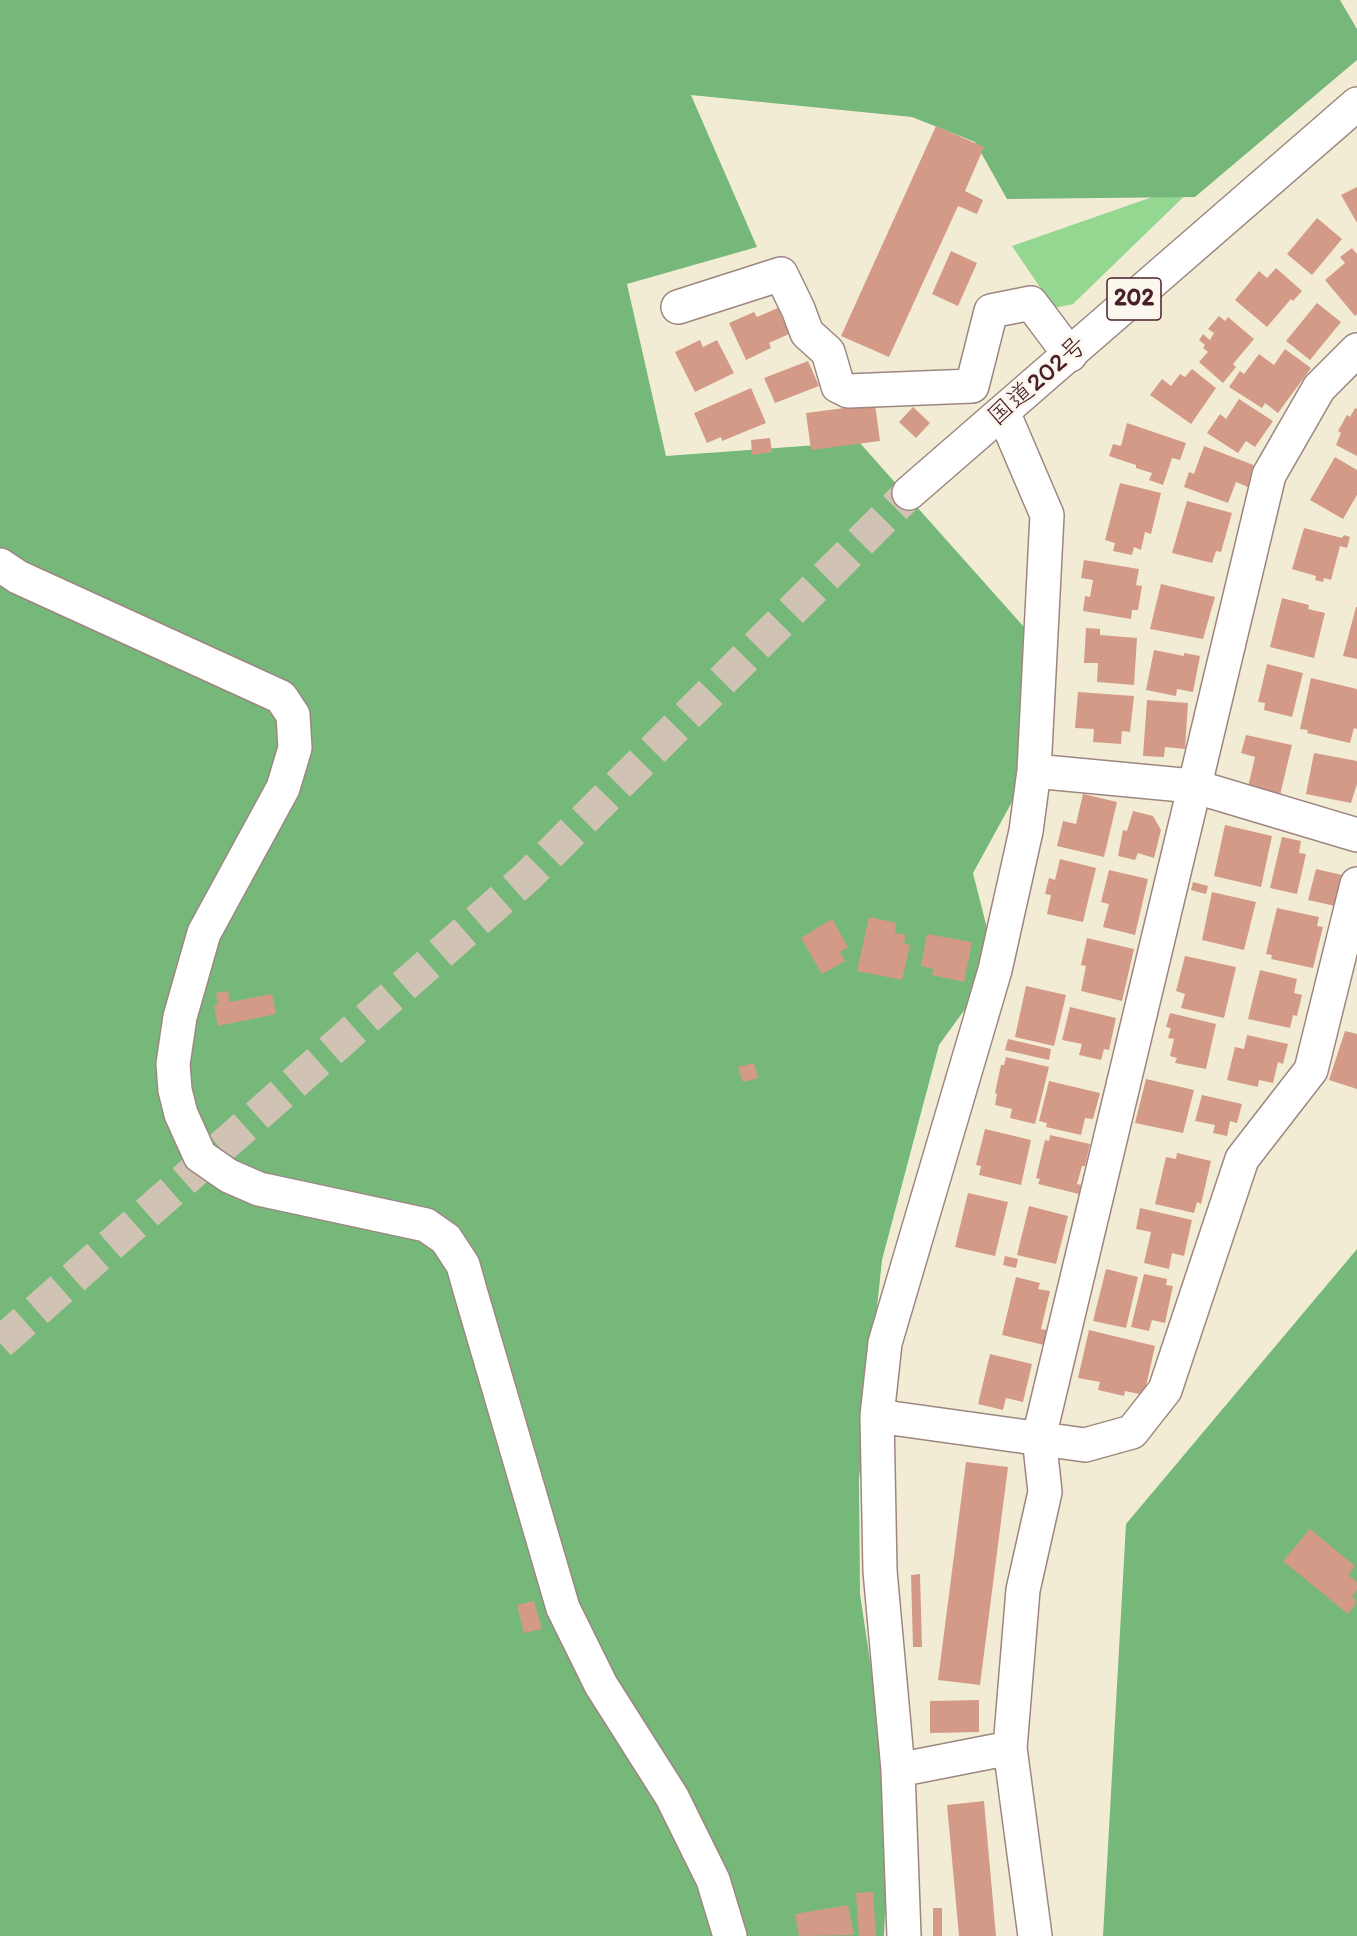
<!DOCTYPE html>
<meta charset="utf-8">
<style>
body{margin:0}
canvas{display:block;background:#f3ecd5}
</style>
<canvas width="1357" height="1936"></canvas>
<script>
const ctx = document.querySelector('canvas').getContext('2d');
ctx.lineJoin = 'round';
function fillPath(path, color) { ctx.fillStyle = color; ctx.fill(path, 'evenodd'); }
const shape = rows => new Path2D(rows.map(r => 'M' + r).join(''));
function stroke(path, color, width, dash) { ctx.strokeStyle = color; ctx.lineWidth = width; ctx.lineCap = dash ? 'butt' : 'round'; ctx.setLineDash(dash || []); ctx.stroke(path); }
function write(font, color, halo, rows, align = 'center') {
  ctx.font = font + ' Itim,"Klee One",sans-serif'; ctx.lineWidth = 6; ctx.setLineDash([]); ctx.textBaseline = 'middle'; ctx.strokeStyle = halo; ctx.fillStyle = color; for (const [text, x, y, turn = 0] of rows) {
    ctx.save(); ctx.translate(x, y); ctx.rotate((+turn || 0) * Math.PI / 180); ctx.textAlign = isNaN(turn) ? turn : align; if (halo) ctx.strokeText(text, 0, 0); ctx.fillText(text, 0, 0); ctx.restore();
  }
}
fillPath(shape([
 [1201,180,1073,304,1054,308,1012,246]
]), '#93d790');
fillPath(shape([
 [0,0,1340,0,1357,29,1357,60,1195,197,1007,199,975,142,912,117,691,95,757,247,627,284,666,456,859,442,1032,636,1029,771,973,873,993,952,968,1005,939,1045,882,1260,859,1479,860,1594,890,1795,884,1936,0,1936],
 [1357,1249,1357,1936,1103,1936,1126,1524]
]), '#76b87a');
fillPath(shape([
 [936,126,984,147,965,191,983,200,977,214,958,206,889,357,841,336],
 [1357,187,1357,223,1341,195],
 [1317,218,1342,239,1312,275,1287,254],
 [1352,248,1357,254,1357,314,1355,316,1325,280,1345,263,1340,257],
 [951,251,977,263,958,306,932,294],
 [1276,268,1302,291,1293,301,1291,299,1267,327,1235,300,1259,271,1267,278],
 [1317,303,1341,322,1310,360,1286,341],
 [778,308,789,334,769,343,771,348,746,360,729,323,754,312,757,317],
 [1219,316,1225,321,1228,317,1254,339,1233,364,1236,367,1223,383,1199,362,1208,352,1203,348,1205,345,1199,340,1203,334,1210,340,1214,333,1208,329],
 [700,340,703,347,717,340,734,373,695,392,675,352],
 [1285,349,1311,368,1278,413,1265,403,1262,408,1229,387,1240,371,1244,374,1259,354,1274,365],
 [808,361,819,386,775,403,764,378],
 [1192,369,1216,388,1191,424,1150,395,1162,379,1171,386,1180,374,1185,377],
 [751,388,766,423,722,441,721,437,707,443,694,413],
 [1239,399,1273,421,1255,447,1246,441,1238,453,1207,433,1220,414,1226,419],
 [875,404,880,441,811,450,806,413],
 [913,407,930,423,916,438,899,422],
 [1355,408,1357,409,1357,456,1336,445,1341,433,1338,431,1347,415,1350,417],
 [1127,423,1186,443,1180,460,1172,458,1163,485,1149,480,1152,473,1136,468,1136,465,1109,456,1113,444,1121,446],
 [770,438,772,452,752,455,751,440],
 [1204,446,1256,466,1248,487,1236,482,1228,503,1184,487,1189,472,1194,474],
 [1335,457,1357,470,1357,495,1343,519,1310,500],
 [1120,483,1161,493,1151,534,1145,532,1141,550,1134,547,1132,555,1113,551,1115,543,1105,540],
 [1187,501,1232,513,1221,552,1216,551,1212,563,1172,553],
 [1304,528,1342,538,1344,535,1350,537,1347,548,1340,546,1331,580,1324,578,1323,582,1315,580,1316,576,1292,569],
 [1084,560,1139,569,1136,585,1142,586,1138,610,1132,610,1131,619,1083,611,1085,596,1090,597,1093,580,1081,578],
 [1161,584,1215,597,1203,639,1150,629],
 [1282,598,1309,605,1308,609,1325,613,1314,658,1270,647],
 [1356,607,1357,607,1357,659,1343,656],
 [1086,628,1100,629,1100,635,1137,638,1134,685,1097,682,1098,663,1084,663],
 [1154,650,1184,656,1184,653,1200,656,1193,692,1177,689,1176,696,1146,690],
 [1267,664,1303,673,1292,717,1264,710,1265,703,1258,702],
 [1311,678,1357,689,1357,729,1354,728,1350,743,1307,733,1308,730,1300,729],
 [1078,692,1134,696,1130,732,1122,731,1121,744,1093,742,1094,729,1075,728],
 [1147,700,1188,703,1185,749,1165,747,1164,757,1143,756],
 [1246,735,1292,745,1280,795,1248,787,1255,757,1241,753],
 [1314,753,1357,761,1357,784,1351,803,1306,794],
 [1083,794,1117,802,1104,857,1057,846,1063,821,1076,824],
 [1133,811,1153,816,1161,830,1154,858,1138,853,1135,860,1118,856,1123,830,1127,831],
 [1225,825,1272,836,1261,887,1214,876],
 [1282,837,1301,841,1299,853,1306,854,1297,894,1270,888],
 [1060,859,1096,868,1083,922,1047,914,1051,895,1045,894,1049,878,1055,880],
 [1316,869,1342,875,1335,906,1308,900],
 [1109,870,1148,879,1135,935,1103,927,1109,904,1101,902],
 [1193,882,1208,886,1206,894,1191,890],
 [1212,892,1256,902,1244,950,1202,940],
 [1277,908,1319,917,1317,926,1323,927,1313,968,1271,959,1272,955,1266,954],
 [869,917,896,923,895,933,906,935,904,943,910,945,902,980,857,971],
 [832,919,848,947,840,952,845,961,822,974,801,938],
 [927,934,972,942,964,982,932,975,933,969,921,966],
 [1087,938,1134,949,1122,1001,1081,991,1086,966,1081,965],
 [1185,956,1236,967,1224,1018,1181,1008,1185,994,1176,991],
 [1260,970,1297,979,1294,993,1302,995,1297,1016,1293,1015,1290,1028,1248,1019],
 [1026,986,1066,995,1054,1046,1015,1037],
 [228,991,230,1002,272,994,276,1014,218,1026,214,1006,218,1005,216,993],
 [1070,1007,1116,1018,1109,1050,1104,1049,1101,1060,1079,1055,1082,1044,1062,1040],
 [1170,1013,1216,1024,1206,1069,1175,1063,1177,1058,1170,1056,1174,1039,1168,1038,1171,1028,1166,1027],
 [1345,1031,1357,1034,1357,1089,1329,1080],
 [1247,1035,1288,1044,1283,1064,1278,1062,1273,1083,1259,1080,1258,1087,1227,1080,1235,1047,1244,1049],
 [1008,1039,1051,1049,1049,1060,1005,1050],
 [1006,1057,1049,1067,1035,1124,1010,1118,1012,1109,995,1105,997,1094,995,1093,1001,1065,1004,1065],
 [754,1063,758,1078,743,1082,738,1067],
 [1146,1079,1194,1090,1183,1133,1135,1123],
 [1049,1081,1100,1093,1093,1119,1085,1118,1081,1135,1046,1127,1047,1123,1039,1121],
 [1202,1095,1242,1104,1237,1123,1230,1121,1227,1136,1213,1133,1215,1125,1195,1121],
 [985,1129,1031,1140,1021,1185,979,1175,981,1166,976,1165],
 [1050,1135,1090,1144,1085,1166,1082,1166,1077,1184,1081,1185,1079,1194,1038,1184,1040,1179,1036,1178,1045,1140,1049,1141],
 [1177,1153,1211,1161,1201,1204,1197,1202,1194,1213,1155,1204,1166,1157,1176,1159],
 [968,1193,1008,1202,995,1256,955,1247],
 [1029,1206,1068,1216,1056,1264,1017,1255],
 [1140,1208,1192,1220,1184,1256,1172,1253,1169,1269,1144,1263,1151,1232,1136,1229],
 [1005,1256,1018,1259,1016,1268,1003,1265],
 [1106,1269,1138,1277,1126,1328,1093,1321],
 [1144,1274,1167,1279,1166,1285,1173,1286,1165,1323,1152,1320,1149,1331,1131,1327],
 [1016,1277,1040,1283,1038,1289,1050,1291,1041,1329,1047,1330,1044,1345,1002,1335],
 [1089,1330,1155,1346,1144,1395,1125,1391,1124,1396,1098,1390,1100,1382,1078,1378],
 [990,1354,1032,1364,1023,1402,1006,1398,1003,1410,978,1404],
 [966,1462,1008,1467,980,1685,938,1680],
 [1310,1529,1355,1566,1348,1575,1357,1582,1357,1590,1352,1597,1357,1602,1348,1614,1283,1561],
 [920,1574,922,1647,913,1647,911,1575],
 [534,1601,542,1629,524,1633,517,1605],
 [979,1700,979,1732,930,1733,930,1701],
 [984,1801,996,1936,959,1936,947,1805],
 [873,1892,876,1936,859,1936,856,1893],
 [848,1905,854,1935,799,1936,795,1914],
 [933,1908,942,1908,942,1936,933,1936]
]), '#d49a88');
stroke(shape([
 [0,1343,528,876,909,493]
]), '#d1c3b3', 33, [33, 16]);
const minor = shape([
 [678,307,781,274,798,309,807,333,828,352,838,386,848,391,972,386,991,311,1031,303,1070,355],
 [0,565,18,577,281,697,293,715,295,748,283,788,204,933,180,1017,173,1064,175,1090,181,1114,200,1156,229,1176,259,1189,426,1225,446,1239,463,1265,470,1290,563,1608,601,1685,672,1797,713,1880,730,1936],
 [1034,771,1193,786,1357,835],
 [877,1416,1085,1445,1132,1432,1165,1390,1242,1159,1311,1070,1357,884],
 [898,1770,1010,1748],
 [904,1936,898,1770,880,1571,877,1416,885,1343,995,970,1026,831,1034,771,1047,515,1003,412],
 [1035,1936,1010,1748,1023,1590,1045,1492,1039,1437,1269,475,1319,388,1357,350]
]);
const highway = shape([
 [909,493,1357,104]
]);
stroke(minor, '#9e8680', 36);
stroke(highway, '#9e8680', 36);
stroke(minor, '#fff', 33);
stroke(highway, '#fff', 33);
for (const [x, y, w] of [
 [1134,299,54]
]) { const box = new Path2D(); box.roundRect(x - w / 2, y - 21, w, 42, 4.5); ctx.fillStyle = '#fbf7ec'; ctx.fill(box); stroke(box, '#4a1f2b', 1.5); }
write('bold 24px', '#4a1f2b', null, [
 ["202",1134,299]
]);
write('26px', '#4a1f2b', '#fbf7ec', [
 ["国道202号",1038,382,-41]
]);
</script>
